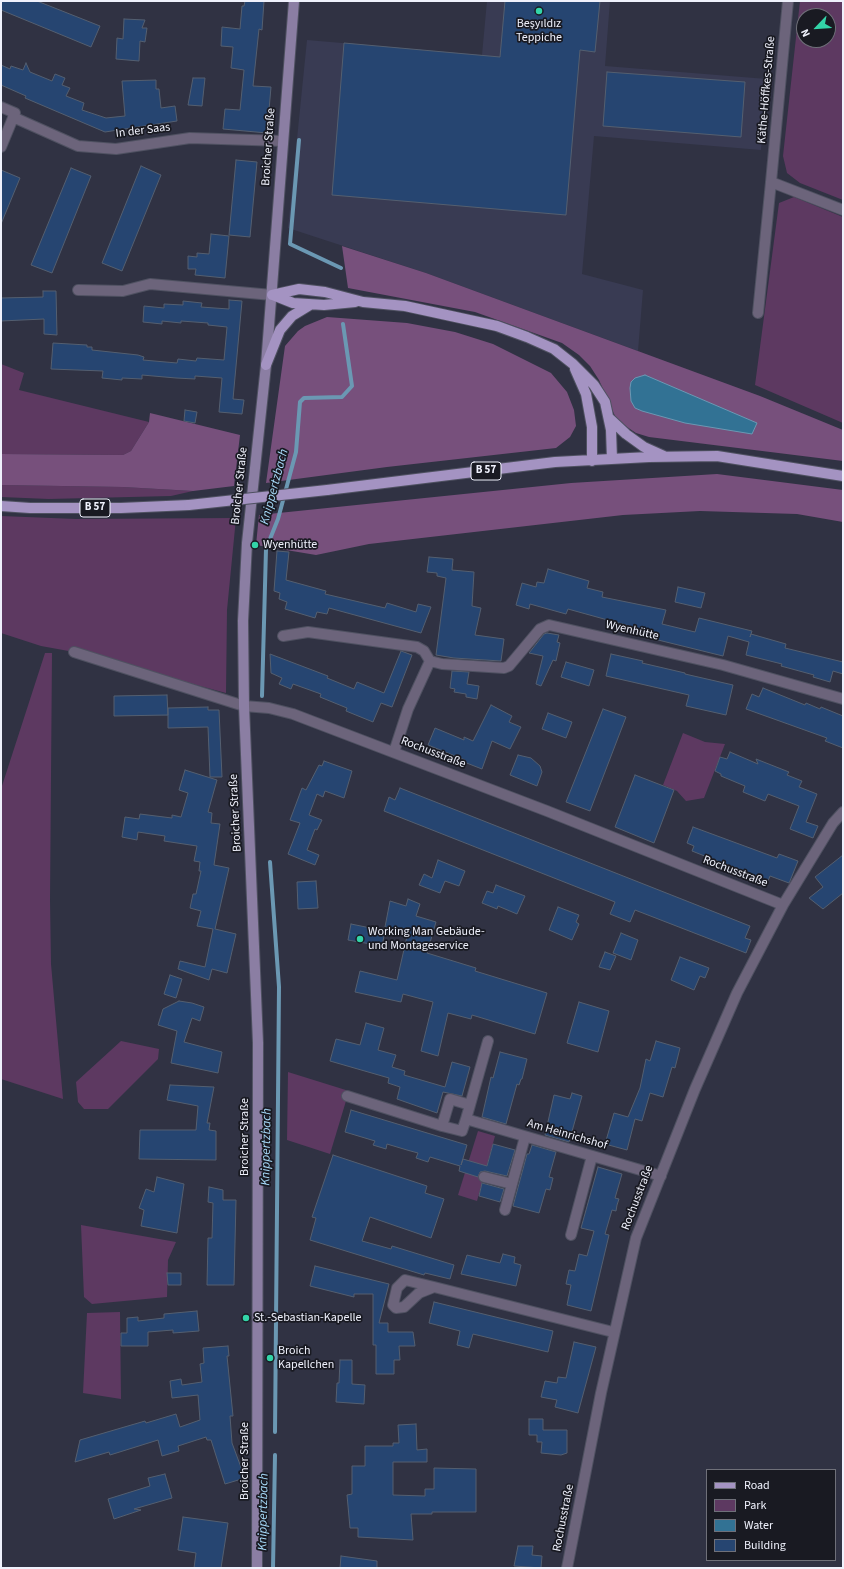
<!DOCTYPE html>
<meta charset="utf-8">
<style>
body{margin:0}
#map{position:relative;width:844px;height:1569px;overflow:hidden;background:#303243;font-family:"Source Sans 3",sans-serif}
canvas{display:block}
.frame{position:absolute;inset:0;border:2px solid #eff1fc;pointer-events:none}
.legend{position:absolute;left:706px;top:1469px;width:130px;height:92px;box-sizing:border-box;background:#191a22;border:1px solid #6f7079;margin:0;padding:5px 7px;list-style:none;font-size:12px;color:#eff1fc}
.legend li{display:flex;align-items:center;gap:8px;height:20px}
.legend b{width:20px;border:1px solid #6f7079}
.north{position:absolute;left:796px;top:8px;width:40px;height:40px;box-sizing:border-box;background:#191a22;border:1px solid #6f7079;border-radius:50%;rotate:245deg;font-size:11px;font-weight:700;line-height:16px;text-align:center;color:#eff1fc}
.north::after{content:'';display:block;margin:auto;width:14px;height:18px;background:#33d4a8;clip-path:polygon(50% 0,100% 100%,50% 72%,0 100%)}
</style>
<div id="map">
<canvas width="844" height="1569"></canvas>
<div class="frame"></div>
<ul class="legend">
<li><b style="height:5px;background:#a493c2"></b>Road</li>
<li><b style="height:11px;background:#5d3961"></b>Park</li>
<li><b style="height:11px;background:#327294"></b>Water</li>
<li><b style="height:11px;background:#264571"></b>Building</li>
</ul>
<div class="north">N</div>
</div>
<script>
const ctx = document.querySelector('canvas').getContext('2d');
ctx.lineJoin = 'round';
function fillPath(path, color) { ctx.fillStyle = color; ctx.fill(path, 'evenodd'); }
const shape = rows => new Path2D(rows.map(r => 'M' + r).join(''));
function stroke(path, color, width, dash) { ctx.strokeStyle = color; ctx.lineWidth = width; ctx.lineCap = dash ? 'butt' : 'round'; ctx.setLineDash(dash || []); ctx.stroke(path); }
function write(font, color, halo, rows, align = 'center') {
  ctx.font = font + ' "Source Sans 3",sans-serif'; ctx.lineWidth = 3.5; ctx.setLineDash([]); ctx.textBaseline = 'middle'; ctx.strokeStyle = halo; ctx.fillStyle = color; for (const [text, x, y, turn = 0] of rows) {
    ctx.save(); ctx.translate(x, y); ctx.rotate((+turn || 0) * Math.PI / 180); ctx.textAlign = isNaN(turn) ? turn : align; if (halo) ctx.strokeText(text, 0, 0); ctx.fillText(text, 0, 0); ctx.restore();
  }
}
fillPath(shape([
 [487,1,610,1,605,66,767,79,761,150,594,136,582,274,643,290,638,351,426,273,288,228,307,40,482,55]
]), '#393b53');
fillPath(shape([
 [800,1,843,1,843,200,800,183,787,173,783,156],
 [804,16,828,16,828,40,804,40],
 [794,197,843,217,843,423,755,385,779,203],
 [1,364,24,373,19,390,149,422,131,451,123,455,1,454],
 [1,485,123,487,193,491,171,496,49,499,1,497],
 [1,516,76,519,236,518,227,610,226,693,74,652,41,646,1,633],
 [45,653,52,653,50,900,51,964,63,1099,1,1079,1,789],
 [683,733,705,742,725,744,704,798,686,801,677,791,663,785],
 [121,1041,159,1049,158,1059,108,1109,84,1109,78,1102,76,1082],
 [288,1072,349,1091,330,1154,287,1140],
 [478,1131,495,1136,477,1201,458,1195],
 [81,1225,176,1242,168,1260,167,1297,92,1304,84,1297],
 [120,1312,121,1399,83,1393,87,1313]
]), '#5d3961');
fillPath(shape([
 [342,246,426,273,760,396,843,430,843,461,649,437,636,433,621,423,615,416,599,380,590,366,579,355,562,343,475,312,348,288],
 [327,317,407,323,455,332,493,344,551,373,567,392,574,410,576,426,570,437,556,448,387,467,266,483,285,346,298,331,305,326],
 [150,413,240,435,234,486,193,491,123,487,1,485,1,454,123,455,131,451,149,422],
 [717,474,843,490,843,522,797,514,700,511,623,515,369,544,316,555,256,545,259,515,571,483]
]), '#77507c');
const water = shape([
 [645,375,757,423,752,434,685,423,642,411,635,408,631,401,630,388,631,382,635,378,645,375]
]);
fillPath(water, '#327294');
stroke(water, '#6b98b3', 1);
stroke(shape([
 [299,140,290,244,341,268],
 [262,696,266,549,278,519,296,452,300,402,304,398,342,397,352,386,343,324],
 [270,862,279,987,275,1432],
 [273,1568,275,1455]
]), '#6b98b3', 4);
const building = shape([
 [1,1,37,1,100,26,91,47,1,10,1,1],
 [245,1,264,1,262,30,259,29,253,86,271,87,267,133,223,129,225,109,240,110,244,70,231,68,233,47,221,46,222,27,240,29,242,6,244,6,245,1],
 [505,1,600,1,595,52,580,50,566,215,332,195,344,43,500,57,505,1],
 [124,19,145,20,142,28,147,28,145,42,140,41,139,61,116,59,117,38,123,39,124,19],
 [26,63,30,72,52,81,55,74,65,78,62,85,70,88,66,96,84,103,82,110,106,118,125,116,122,81,156,80,156,89,159,89,161,108,175,106,177,121,105,132,25,98,26,96,1,85,1,65,10,69,11,66,23,70,26,63],
 [607,72,745,82,741,137,603,126,607,72],
 [193,78,205,78,202,106,188,105,193,78],
 [236,160,257,162,250,237,229,235,236,160],
 [141,166,161,175,122,271,102,263,141,166],
 [71,168,91,176,52,273,31,265,71,168],
 [1,170,20,178,1,224,1,170],
 [211,234,229,236,225,278,195,275,196,269,188,269,188,256,197,257,197,253,209,254,211,234],
 [43,291,56,291,57,335,44,334,44,319,1,321,1,298,43,297,43,291],
 [229,300,242,301,233,399,244,400,242,414,219,412,222,378,195,376,195,379,176,378,142,375,142,379,122,378,122,380,102,378,103,371,51,369,53,343,87,345,87,347,92,347,92,350,138,355,144,357,143,360,177,363,178,359,196,361,197,358,224,360,227,327,208,325,208,323,181,321,181,323,162,321,162,324,143,322,144,306,164,308,164,304,183,305,183,301,202,303,201,307,229,309,229,300],
 [185,410,197,412,195,423,184,421,185,410],
 [277,551,289,552,286,580,326,591,325,594,385,608,387,603,416,612,418,604,431,607,421,633,329,608,327,614,317,612,315,618,285,609,287,602,279,599,280,593,274,591,277,551],
 [429,557,453,559,452,570,474,572,472,606,481,608,475,635,504,639,501,661,454,658,436,655,446,578,437,576,437,573,427,572,429,557],
 [548,569,589,581,587,588,603,592,602,597,666,610,662,624,695,632,699,618,752,631,750,637,751,634,786,644,785,648,843,662,843,674,833,671,830,682,813,677,814,675,781,666,782,664,746,655,749,642,728,636,723,656,650,638,651,632,568,609,566,614,530,604,529,609,516,605,522,583,536,587,537,582,544,583,548,569],
 [678,587,705,593,701,608,675,602,678,587],
 [547,633,559,635,557,642,560,643,556,661,553,660,541,686,536,684,543,656,529,653,544,634,547,633],
 [401,651,412,655,392,707,381,703,373,722,346,711,347,708,320,697,321,694,293,684,291,689,279,684,282,678,271,673,270,654,328,676,327,678,354,689,357,682,384,693,401,651],
 [611,654,643,661,642,663,685,673,685,674,733,685,726,715,686,706,689,695,606,676,611,654],
 [566,662,594,670,589,686,561,677,566,662],
 [452,671,469,672,467,684,479,686,477,699,466,697,466,694,454,692,455,689,450,688,452,671],
 [763,688,805,705,806,703,820,709,821,707,843,716,843,748,825,741,827,738,746,709,752,694,759,697,763,688],
 [167,695,168,715,114,716,114,696,167,695],
 [491,705,512,716,509,722,521,727,510,749,492,741,482,769,464,762,465,760,428,745,435,728,464,740,464,737,473,741,491,705],
 [208,707,208,710,219,710,222,777,210,777,208,727,168,728,168,708,208,707],
 [603,709,626,717,590,811,566,802,603,709],
 [548,713,572,722,566,738,542,729,548,713],
 [730,752,758,764,756,759,789,772,787,775,802,781,799,787,817,794,806,822,818,826,813,838,790,829,799,806,768,794,765,801,743,792,745,786,721,776,721,774,715,771,720,757,727,759,730,752],
 [518,755,531,758,540,766,542,772,537,786,510,775,518,755],
 [324,761,352,771,344,798,325,791,323,797,317,794,309,815,322,820,317,830,315,829,307,850,319,855,315,865,288,854,300,823,290,820,302,788,306,790,319,765,322,766,324,761],
 [185,770,217,780,208,812,212,813,211,823,220,824,214,865,229,868,215,929,236,934,227,973,212,969,209,980,178,969,180,961,205,967,213,929,197,926,201,911,190,908,193,894,196,894,201,871,199,871,200,862,194,861,197,846,164,841,165,836,138,832,137,840,122,837,125,817,139,819,140,814,172,818,172,815,181,817,188,793,179,790,185,770],
 [635,775,674,790,654,843,615,827,635,775],
 [400,788,750,926,745,938,751,940,746,953,635,910,630,922,610,914,615,902,384,811,389,797,395,800,400,788],
 [693,827,777,858,779,854,798,861,790,881,789,883,770,876,768,881,692,851,694,846,687,843,693,827],
 [843,855,843,893,823,909,809,898,823,887,815,877,843,855],
 [438,860,465,871,459,886,445,881,440,893,419,885,424,874,432,878,438,860],
 [316,881,318,908,298,909,297,882,316,881],
 [496,885,525,896,517,914,498,906,497,909,482,903,487,891,493,893,496,885],
 [408,899,420,904,416,916,436,922,427,953,476,968,475,971,547,993,535,1034,472,1015,471,1019,448,1013,438,1056,421,1051,433,1002,403,994,401,1002,355,992,360,971,397,980,408,932,385,927,390,901,406,906,408,899],
 [558,907,579,915,576,922,579,924,572,940,549,930,558,907],
 [351,924,385,931,382,946,348,940,351,924],
 [621,933,638,940,631,960,613,953,621,933],
 [605,952,616,956,610,970,599,967,605,952],
 [680,957,709,968,705,978,700,976,694,990,671,980,680,957],
 [170,975,182,979,176,998,164,994,170,975],
 [179,1001,192,1003,204,1007,200,1021,192,1018,184,1042,222,1052,218,1073,171,1063,177,1031,158,1025,163,1009,179,1001],
 [579,1002,609,1011,598,1052,567,1043,579,1002],
 [366,1023,384,1028,378,1050,396,1055,392,1067,405,1071,404,1075,445,1087,452,1062,470,1067,462,1096,443,1092,437,1113,397,1099,400,1087,388,1083,389,1078,330,1061,336,1039,360,1045,366,1023],
 [656,1041,680,1048,675,1068,672,1067,663,1097,650,1093,642,1121,635,1119,627,1150,605,1144,614,1113,628,1117,640,1088,646,1059,650,1061,656,1041],
 [500,1052,527,1059,522,1079,521,1079,519,1085,517,1084,506,1124,482,1117,491,1077,493,1078,500,1052],
 [170,1085,214,1087,207,1123,210,1123,209,1130,216,1131,216,1160,139,1159,140,1130,196,1130,198,1106,167,1100,170,1085],
 [572,1093,582,1096,569,1142,545,1135,554,1095,570,1099,572,1093],
 [351,1110,467,1145,461,1165,463,1159,487,1166,493,1144,515,1150,507,1176,485,1171,480,1172,478,1177,459,1171,460,1166,430,1157,428,1162,416,1158,418,1153,407,1150,387,1144,386,1149,373,1145,375,1141,345,1132,351,1110],
 [532,1145,556,1152,549,1177,553,1178,550,1190,546,1189,539,1213,513,1206,527,1154,529,1154,532,1145],
 [333,1155,427,1186,425,1193,444,1199,431,1238,370,1217,362,1241,391,1249,392,1246,454,1265,450,1279,425,1273,424,1275,310,1240,316,1218,312,1217,333,1155],
 [598,1167,622,1174,615,1198,619,1199,617,1205,616,1211,612,1210,605,1234,609,1235,591,1311,567,1305,571,1285,566,1284,569,1270,575,1271,579,1254,587,1256,594,1231,581,1228,598,1167],
 [157,1177,184,1184,177,1233,141,1226,144,1210,139,1208,146,1189,154,1192,157,1177],
 [482,1183,504,1189,500,1202,479,1196,482,1183],
 [209,1187,223,1190,223,1200,236,1200,234,1285,207,1285,208,1238,212,1238,213,1203,208,1202,209,1187],
 [503,1254,515,1257,514,1263,521,1265,516,1286,461,1274,467,1255,500,1263,503,1254],
 [315,1266,389,1284,379,1323,388,1323,388,1332,413,1332,415,1346,399,1346,400,1360,394,1360,394,1374,376,1374,376,1345,373,1345,373,1294,354,1294,354,1297,310,1286,315,1266],
 [167,1273,181,1273,181,1285,168,1285,167,1273],
 [434,1302,553,1331,548,1352,473,1334,469,1348,457,1345,460,1331,429,1323,434,1302],
 [197,1311,199,1331,173,1333,173,1330,148,1332,148,1346,121,1346,121,1333,127,1333,127,1318,138,1317,138,1321,164,1318,164,1314,197,1311],
 [574,1342,596,1347,578,1413,555,1407,557,1400,541,1397,545,1381,557,1383,558,1377,566,1378,574,1342],
 [228,1346,229,1356,227,1356,233,1416,230,1416,232,1443,245,1478,225,1484,211,1440,207,1440,206,1437,178,1446,179,1451,162,1456,158,1440,110,1455,109,1452,75,1462,80,1440,145,1421,146,1423,176,1414,180,1427,200,1420,198,1395,172,1398,170,1381,181,1379,182,1385,202,1382,200,1364,204,1363,203,1348,228,1346],
 [340,1360,352,1360,352,1384,365,1385,364,1404,336,1402,337,1383,339,1383,340,1360],
 [529,1419,543,1419,543,1430,567,1430,567,1453,561,1455,541,1453,542,1442,537,1442,537,1435,529,1435,529,1419],
 [416,1424,417,1450,427,1449,427,1462,393,1462,393,1495,425,1496,425,1489,434,1489,434,1468,476,1469,476,1512,432,1512,432,1514,411,1514,413,1540,358,1537,358,1528,350,1528,347,1495,352,1494,352,1466,365,1466,365,1446,393,1446,393,1443,399,1443,398,1425,416,1424],
 [165,1474,172,1498,134,1509,141,1510,114,1519,108,1499,150,1486,148,1478,165,1474],
 [183,1517,228,1523,221,1568,194,1568,196,1553,178,1550,183,1517],
 [518,1546,533,1546,532,1555,542,1556,541,1568,514,1566,518,1546],
 [341,1556,377,1561,377,1568,340,1568,341,1556]
]);
fillPath(building, '#264571');
stroke(building, '#545f70', 1);
const street = shape([
 [788,1,771,182,843,210],
 [1,107,15,113,1,147],
 [13,117,78,146,116,149,190,138,283,141],
 [78,290,123,291,150,284,272,295],
 [758,313,771,182],
 [283,636,308,632,417,647,424,651,430,661],
 [74,652,244,706,269,708,293,714,547,811,783,905],
 [394,752,408,709,430,661,442,664,504,668,509,666,540,629,549,625,723,665,843,699],
 [347,1096,442,1126],
 [470,1105,488,1041],
 [466,1119,470,1105,450,1099,442,1126,462,1131,466,1119,661,1176],
 [484,1177,512,1184,505,1210],
 [512,1184,525,1137],
 [571,1235,592,1156],
 [434,1287,419,1293,404,1307,396,1308,393,1305,397,1288,405,1280,434,1287,613,1332],
 [567,1568,601,1393,636,1238,695,1089,737,993,783,905,833,823,843,812]
]);
const secondary = shape([
 [257,1568,258,1043,244,706,243,621,247,543,266,365,294,1]
]);
const primary = shape([
 [272,295,299,289,325,292,363,302,405,306,497,326,527,337,554,349,573,364,594,385,605,402,611,430,612,459],
 [273,295,293,303,324,305,355,302],
 [266,365,280,330,292,316,310,305],
 [575,369,586,394,592,427,592,461],
 [610,419,626,434,644,447,664,456],
 [327,490,555,462,649,457,717,456,843,476],
 [1,506,30,508,121,508,189,505]
]);
stroke(street, '#4f5161', 12);
stroke(secondary, '#4f5161', 12);
stroke(primary, '#4f5161', 12);
stroke(street, '#6c647b', 10);
stroke(secondary, '#8b7ea3', 10);
stroke(primary, '#a493c2', 10);
const primaryBridge = shape([
 [189,505,327,490]
]);
stroke(primaryBridge, '#4f5161', 12, []);
stroke(primaryBridge, '#a493c2', 10);
for (const [x, y, r, color] of [
 [539,11,4,"#33d4a8"],
 [255,545,4,"#33d4a8"],
 [360,939,4,"#33d4a8"],
 [246,1318,4,"#33d4a8"],
 [270,1358,4,"#33d4a8"]
]) { const dot = new Path2D(); dot.arc(x, y, r, 0, 2 * Math.PI); ctx.fillStyle = color; ctx.fill(dot); stroke(dot, '#191a22', 1.5); }
for (const [x, y, w] of [
 [486,471,30],
 [95,508,30]
]) { const box = new Path2D(); box.roundRect(x - w / 2, y - 9, w, 18, 3); ctx.fillStyle = '#191a22'; ctx.fill(box); stroke(box, '#eff1fc', 1); }
write('bold 11px', '#eff1fc', null, [
 ["B 57",486,471],
 ["B 57",95,508]
]);
write('12px', '#eff1fc', '#191a22', [
 ["Beşyıldız",539,24,"center"],
 ["Teppiche",539,38,"center"],
 ["Wyenhütte",263,545],
 ["Working Man Gebäude-",368,932],
 ["und Montageservice",368,946],
 ["St.-Sebastian-Kapelle",254,1318],
 ["Broich",278,1351],
 ["Kapellchen",278,1365]
], 'left');
write('12px', '#eff1fc', '#191a22', [
 ["Käthe-Höffkes-Straße",767,90,-85],
 ["In der Saas",143,131,-7],
 ["Broicher Straße",269,147,-86],
 ["Broicher Straße",240,486,-84],
 ["Wyenhütte",632,631,13],
 ["Rochusstraße",433,753,21],
 ["Broicher Straße",236,813,-93],
 ["Rochusstraße",735,872,21],
 ["Am Heinrichshof",567,1135,16],
 ["Broicher Straße",245,1137,-90],
 ["Rochusstraße",638,1198,-69],
 ["Broicher Straße",245,1461,-90],
 ["Rochusstraße",564,1518,-79]
]);
write('italic 13px', '#a7daf9', '#191a22', [
 ["Knippertzbach",275,487,-75],
 ["Knippertzbach",267,1147,-89],
 ["Knippertzbach",264,1512,-89]
]);
</script>
